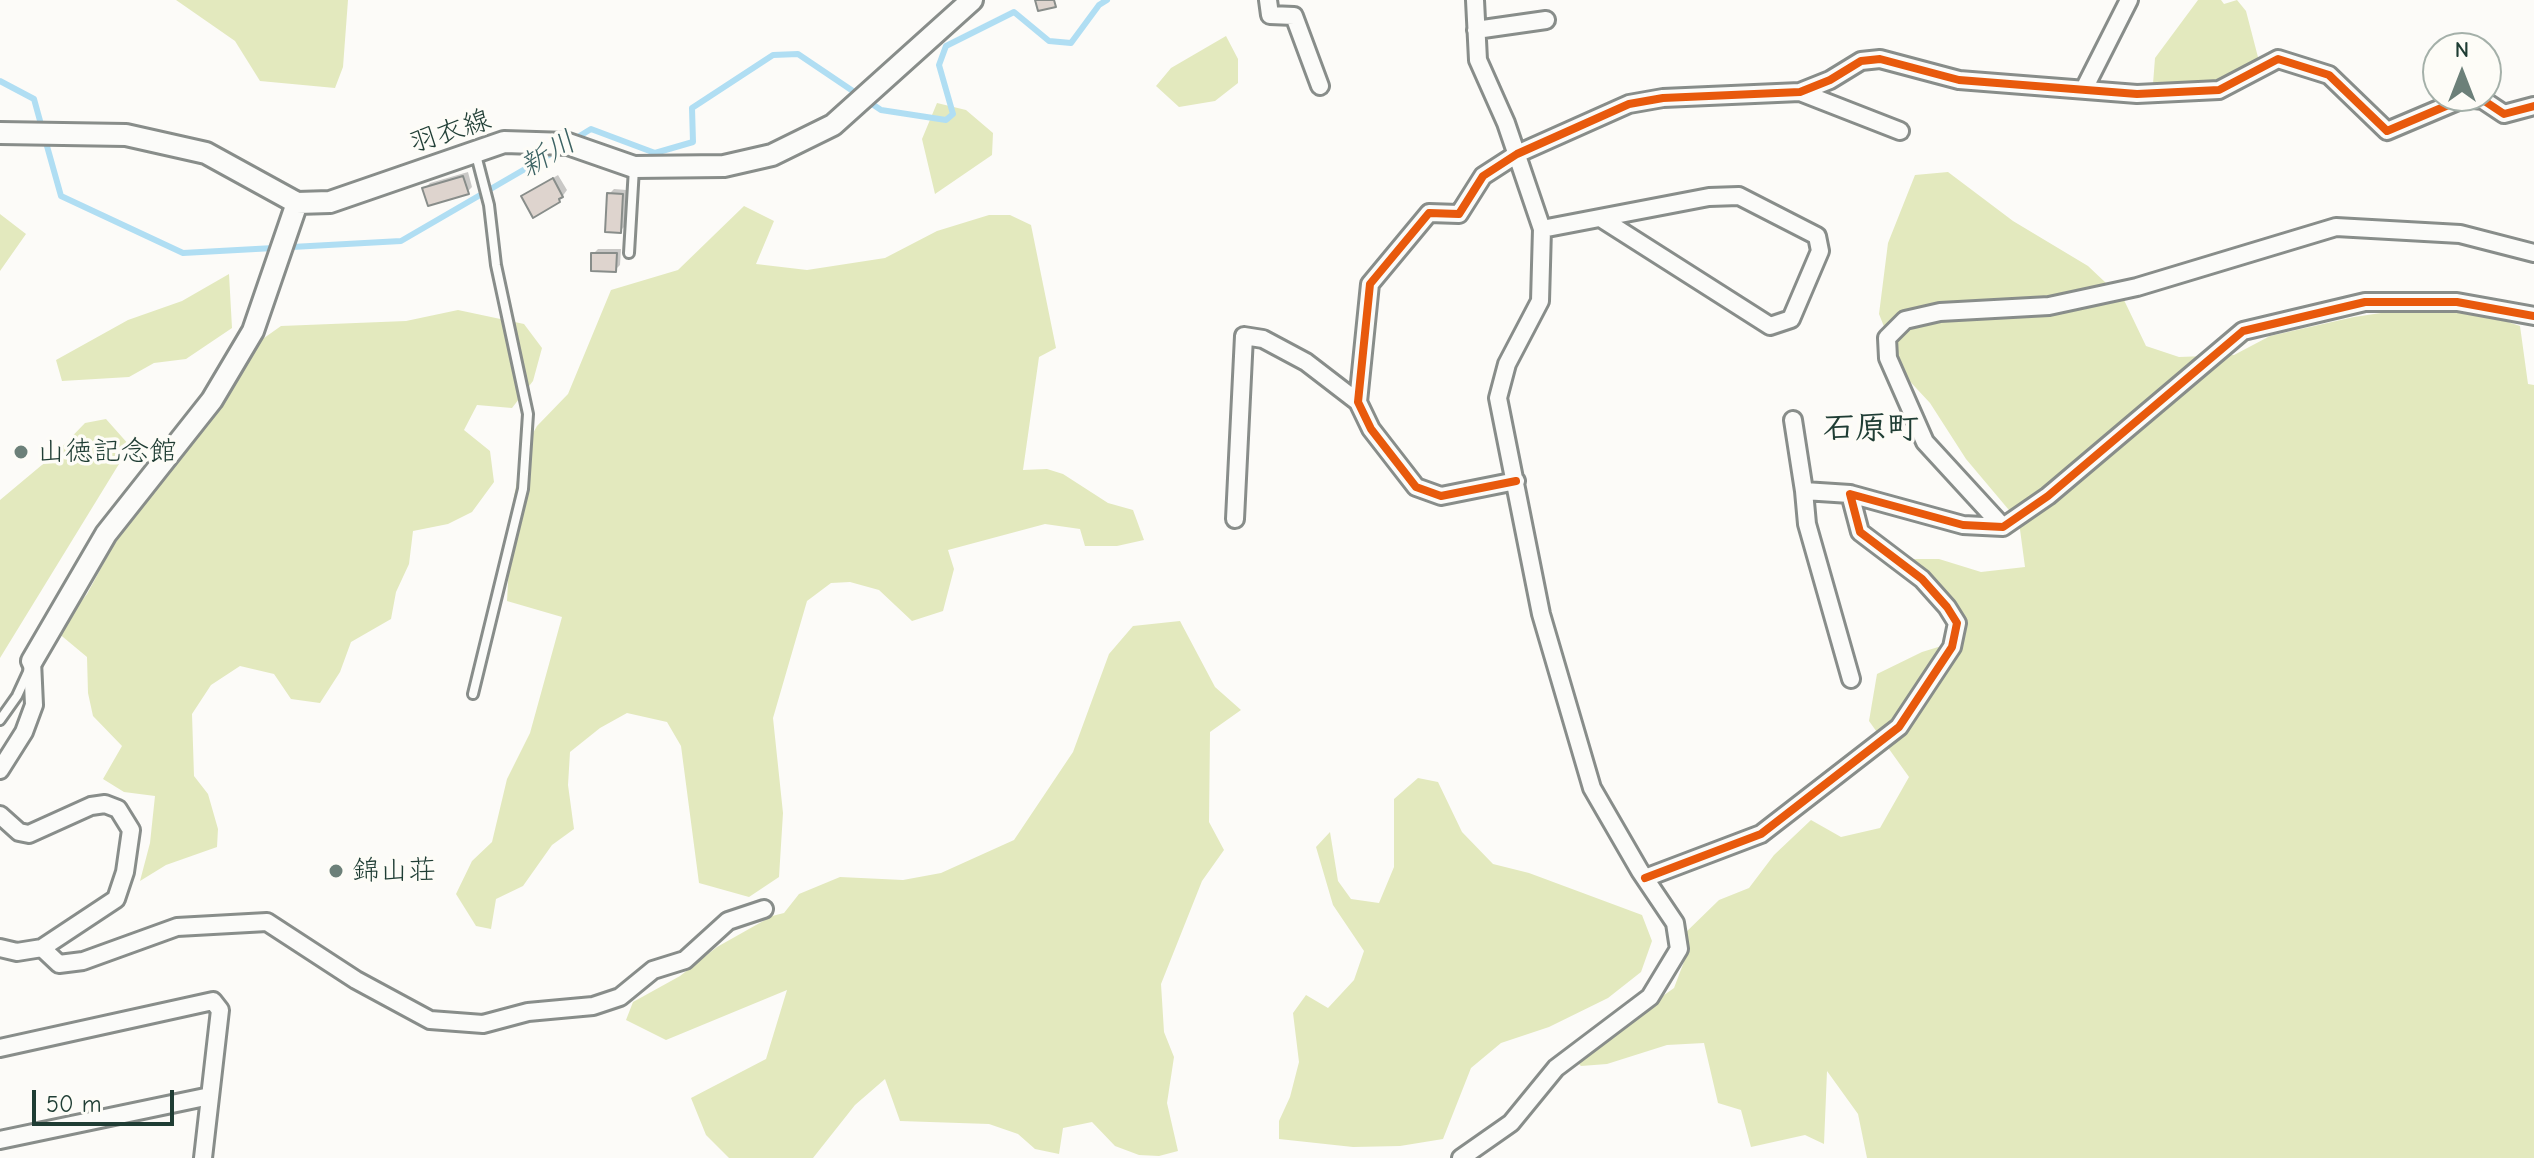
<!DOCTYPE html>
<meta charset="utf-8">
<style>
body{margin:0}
#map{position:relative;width:2534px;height:1158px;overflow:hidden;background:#fcfbf8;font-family:"Comic Neue",sans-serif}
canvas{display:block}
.north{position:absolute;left:2422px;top:32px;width:80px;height:80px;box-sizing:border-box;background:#fdfcf7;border:2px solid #a4b0a9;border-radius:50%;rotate:0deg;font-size:22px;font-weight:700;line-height:32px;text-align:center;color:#1f3d34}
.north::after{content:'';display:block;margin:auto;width:28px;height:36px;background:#6c8079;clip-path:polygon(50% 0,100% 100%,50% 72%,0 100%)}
.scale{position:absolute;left:32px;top:1090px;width:142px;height:36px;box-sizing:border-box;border:4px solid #1f3d34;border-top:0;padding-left:10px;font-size:24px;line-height:28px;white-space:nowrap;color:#1f3d34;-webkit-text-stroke:6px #fdfcf7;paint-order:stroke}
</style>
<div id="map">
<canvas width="2534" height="1158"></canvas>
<div class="north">N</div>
<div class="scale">50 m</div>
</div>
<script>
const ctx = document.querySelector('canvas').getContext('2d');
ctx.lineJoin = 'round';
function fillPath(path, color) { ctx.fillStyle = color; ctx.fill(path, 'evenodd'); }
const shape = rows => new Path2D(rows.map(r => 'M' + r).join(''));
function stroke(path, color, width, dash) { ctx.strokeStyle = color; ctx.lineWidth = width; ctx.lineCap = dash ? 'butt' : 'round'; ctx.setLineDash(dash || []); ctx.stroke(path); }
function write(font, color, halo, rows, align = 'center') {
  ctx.font = font + ' "Comic Neue","Klee One",sans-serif'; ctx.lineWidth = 7; ctx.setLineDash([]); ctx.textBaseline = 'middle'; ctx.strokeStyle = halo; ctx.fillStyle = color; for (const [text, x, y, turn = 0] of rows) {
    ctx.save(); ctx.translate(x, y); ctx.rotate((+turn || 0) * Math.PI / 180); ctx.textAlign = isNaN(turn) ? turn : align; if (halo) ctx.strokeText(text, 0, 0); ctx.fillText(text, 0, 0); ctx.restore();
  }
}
fillPath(shape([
 [176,0,348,0,343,67,335,88,260,81,235,41],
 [2198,0,2221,0,2224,4,2237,0,2246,11,2259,61,2216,86,2153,84,2155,58],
 [1226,36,1238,59,1238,83,1215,101,1179,107,1156,86,1171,68],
 [937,103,966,110,993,133,992,155,935,194,922,139],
 [1948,172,2013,221,2088,266,2124,300,2146,346,2179,357,2234,355,2270,336,2354,317,2408,309,2484,314,2520,326,2528,384,2534,385,2534,1158,1867,1158,1858,1114,1827,1071,1824,1144,1805,1135,1751,1147,1741,1110,1718,1103,1704,1043,1667,1045,1607,1064,1581,1066,1574,1059,1674,988,1685,959,1681,937,1719,900,1749,888,1774,855,1811,820,1841,837,1880,828,1909,777,1869,721,1877,674,1922,652,1948,644,1942,595,1910,559,1939,559,1981,572,2025,567,2019,522,1966,459,1930,403,1903,374,1879,314,1888,243,1915,175],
 [744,206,774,221,756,264,807,270,885,258,937,231,989,215,1010,215,1031,225,1056,348,1039,357,1023,470,1047,469,1063,474,1108,503,1133,510,1144,540,1117,546,1085,546,1080,529,1045,524,948,550,954,569,943,611,912,621,879,590,850,582,831,583,807,601,773,718,783,813,779,877,749,897,699,883,681,746,667,722,627,713,600,728,570,752,568,785,574,829,552,845,523,886,496,899,491,929,476,926,456,894,472,861,492,842,507,779,530,733,562,617,507,601,512,508,522,453,537,426,568,394,611,290,678,270],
 [0,214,26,234,0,271],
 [229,274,232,328,186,359,154,363,129,377,62,381,56,360,128,320,182,301],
 [458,310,524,324,542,348,533,381,512,408,477,405,464,430,490,451,494,482,472,512,448,524,413,531,409,564,396,592,391,619,351,642,340,672,320,703,291,699,274,674,240,666,211,685,192,714,194,776,208,794,218,829,217,847,166,865,140,881,150,843,155,796,124,792,103,779,122,746,93,716,88,693,87,657,57,632,87,594,119,535,216,412,257,343,281,326,406,321],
 [106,419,130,446,0,658,0,500,55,454,85,423],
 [1180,621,1215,687,1241,710,1210,732,1209,822,1224,850,1202,881,1161,984,1164,1032,1174,1057,1167,1103,1178,1151,1159,1156,1139,1155,1115,1146,1092,1122,1063,1128,1059,1154,1035,1149,1018,1134,989,1124,900,1121,885,1079,855,1105,813,1158,729,1158,706,1135,691,1098,766,1059,787,990,666,1040,626,1020,633,1002,680,976,717,947,772,916,784,913,799,894,840,877,903,880,941,873,1014,840,1073,752,1109,654,1133,626],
 [1418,778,1438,782,1462,832,1493,864,1529,873,1642,915,1652,941,1641,972,1608,998,1549,1027,1501,1043,1471,1068,1443,1139,1400,1146,1353,1147,1279,1139,1279,1121,1290,1097,1299,1062,1293,1013,1306,995,1328,1008,1354,980,1364,951,1333,905,1316,847,1330,832,1338,881,1351,899,1379,903,1394,867,1394,799]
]), '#e3e9be');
fillPath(shape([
 [468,172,472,187,467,192,425,188,430,183],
 [558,175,567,190,559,201,523,196],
 [614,189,627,190,625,226,620,231,609,194],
 [598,249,621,249,620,265,615,270,593,254]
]), '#0003');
stroke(shape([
 [0,81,34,99,42,128],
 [45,139,61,196,183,253,401,241,556,151],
 [573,140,591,129,655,153,693,142,692,108,773,55,798,54,881,110,946,120,953,114,939,65,946,46,1014,12,1049,41,1071,43,1099,5,1107,0]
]), '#b0def3', 6);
const building = shape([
 [1035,0,1054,0,1056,7,1038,11,1035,0],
 [463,176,469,194,428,206,422,188,463,176],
 [553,178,563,197,559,199,560,202,533,218,521,196,553,178],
 [607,193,623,194,621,233,605,232,607,193],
 [591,253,617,253,616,272,591,271,591,253]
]);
fillPath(building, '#ded4ce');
stroke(building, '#888d8a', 2);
const service = shape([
 [629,253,634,168],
 [473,694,523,489,528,414,496,265,489,205,476,155],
 [0,720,17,696,29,670]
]);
const minor = shape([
 [1268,0,1270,15,1294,16,1320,86],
 [1476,30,1546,20],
 [2084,89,2129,0],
 [1800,92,1900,131],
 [1542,229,1709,197,1739,196,1817,236,1820,251,1791,319,1770,326,1602,219],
 [1793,420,1804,491],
 [1516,481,1441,496,1416,487,1371,429,1358,402,1370,284,1429,213,1459,214,1483,176,1517,154,1629,104,1663,98,1800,92,1830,80,1861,61,1880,59,1959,80,2137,94,2219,90,2278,59,2329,75,2387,131,2465,98,2483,100,2504,114,2534,106],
 [1850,494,1804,491,1807,524,1851,679],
 [1235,519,1244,336,1263,339,1306,362,1358,402],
 [2003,527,1925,442,1888,358,1887,338,1905,320,1940,312,2049,306,2137,287,2336,227,2460,234,2534,253],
 [0,770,24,732,34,705,32,661],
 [0,815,19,832,29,834,91,806,105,804,118,809,131,830,125,872,116,899,42,948,17,952,0,948],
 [1645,878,1761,834,1899,727,1952,647,1957,623,1947,607,1922,579,1860,532,1850,494,1963,525,2003,527,2048,496,2243,331,2365,302,2457,302,2534,316],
 [42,948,59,964,83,961,177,927,267,922,356,980,430,1020,483,1024,528,1012,593,1006,620,997,653,970,685,960,728,921,764,909],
 [0,1048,213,1001,220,1010,203,1158],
 [0,1140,210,1096],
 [1461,1158,1511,1123,1556,1068,1650,997,1679,949,1675,923,1640,871,1592,788,1541,614,1498,398,1507,364,1540,301,1542,229,1506,123,1478,60,1475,0]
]);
const tertiary = shape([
 [0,133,126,135,206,153,297,203,330,202,504,142,568,144,634,167,724,166,772,155,833,125,972,0],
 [32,661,106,534,212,400,253,331,297,203]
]);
stroke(service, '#888d8a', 14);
stroke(minor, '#888d8a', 22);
stroke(tertiary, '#888d8a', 26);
stroke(service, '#fbfbf9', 8);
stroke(minor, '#fbfbf9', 16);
stroke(tertiary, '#fbfbf9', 20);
stroke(shape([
 [1516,481,1441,496,1416,487,1371,429,1358,402,1370,284,1429,213,1459,214,1483,176,1517,154,1629,104,1663,98,1800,92,1830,80,1861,61,1880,59,1959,80,2137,94,2219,90,2278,59,2329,75,2387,131,2465,98,2483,100,2504,114,2534,106],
 [1645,878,1761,834,1899,727,1952,647,1957,623,1947,607,1922,579,1860,532,1850,494,1963,525,2003,527,2048,496,2243,331,2365,302,2457,302,2534,316]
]), '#e8590c', 8);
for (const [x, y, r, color] of [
 [21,452,8,"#6c8079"],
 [336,871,8,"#6c8079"]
]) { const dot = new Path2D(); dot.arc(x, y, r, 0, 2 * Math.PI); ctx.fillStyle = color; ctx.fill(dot); stroke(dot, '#fdfcf7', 3); }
write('28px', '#1f3d34', '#fdfcf7', [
 ["羽衣線",450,132,-18]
]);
write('28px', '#1f3d34', '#fdfcf7', [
 ["山徳記念館",37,452],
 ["錦山荘",352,871]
], 'left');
write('italic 30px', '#3b6263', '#fdfcf7', [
 ["新川",548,155,-31]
]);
write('bold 32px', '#1f3d34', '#fdfcf7', [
 ["石原町",1871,429]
]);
</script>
